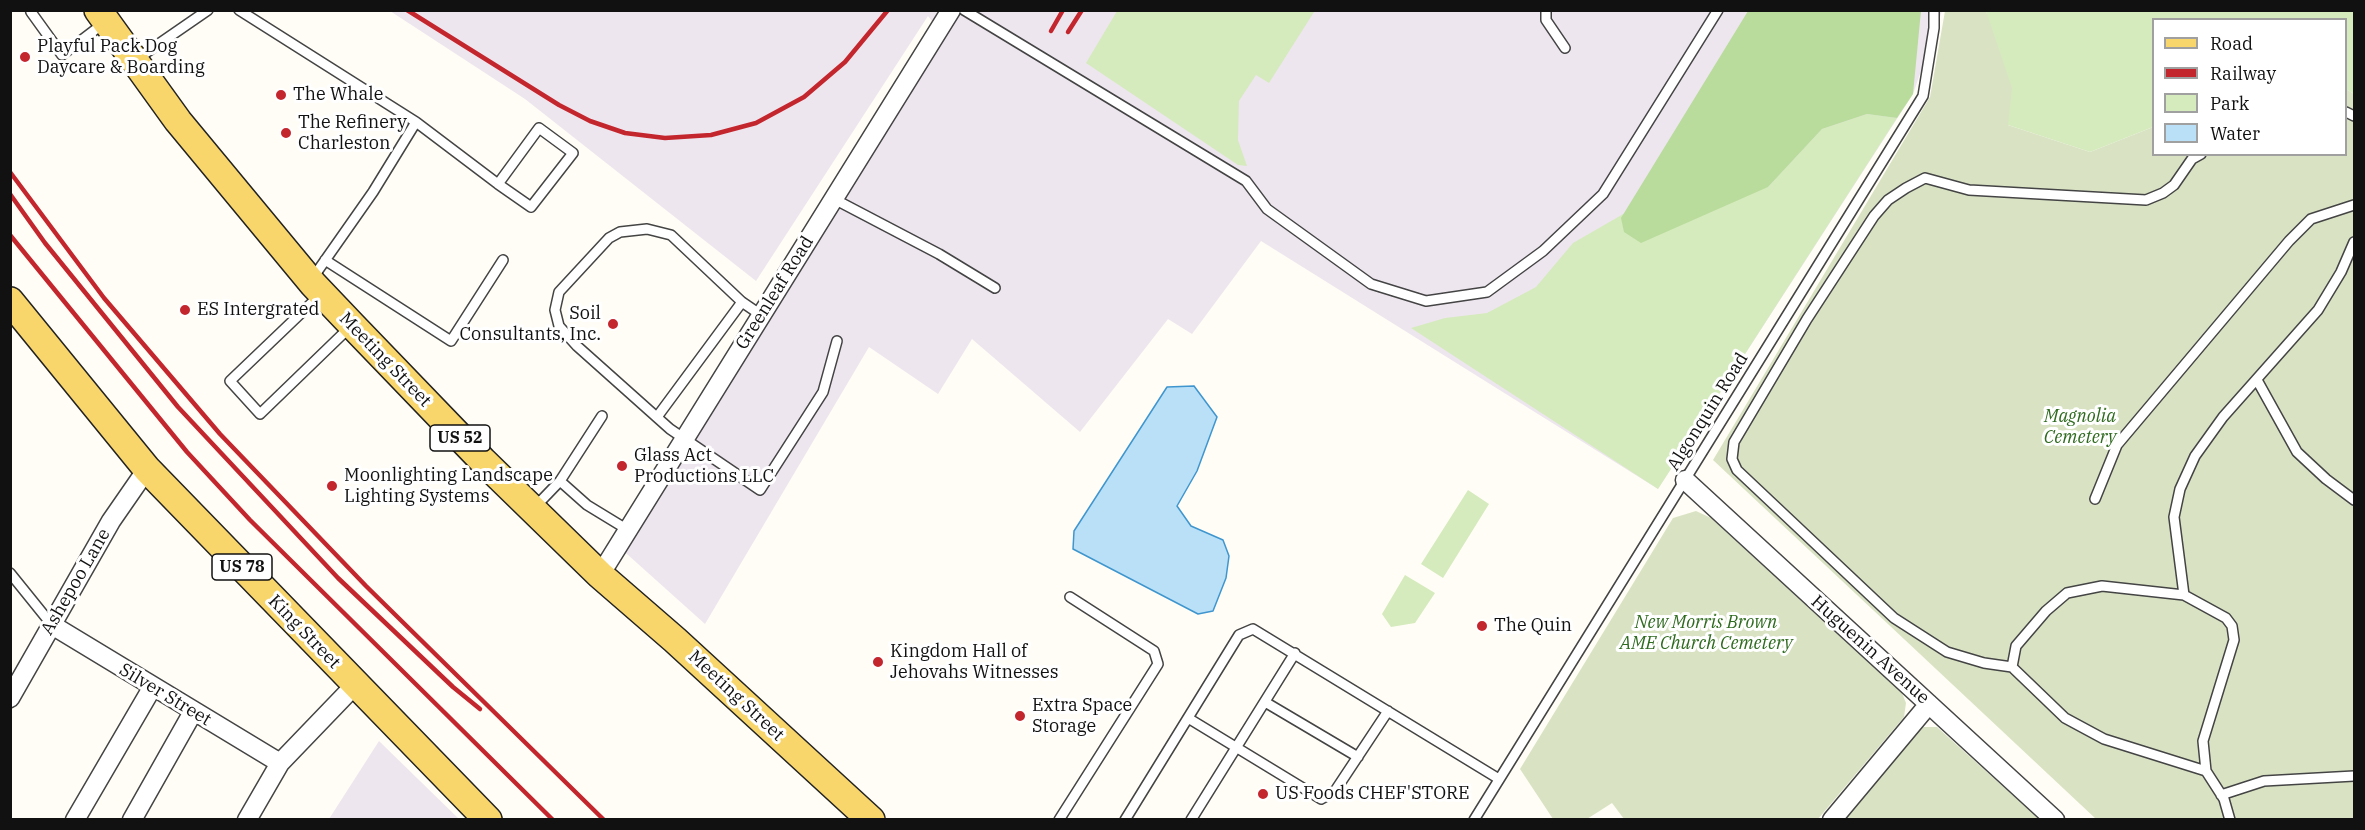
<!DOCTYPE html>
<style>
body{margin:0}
#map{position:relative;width:2365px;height:830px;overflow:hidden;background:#fffdf5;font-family:"IBM Plex Serif",serif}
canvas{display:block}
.frame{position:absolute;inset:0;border:12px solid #111;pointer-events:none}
.legend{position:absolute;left:2152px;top:18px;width:195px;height:138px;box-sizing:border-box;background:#fff;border:2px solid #a0a0a0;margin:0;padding:8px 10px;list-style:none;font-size:18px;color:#111}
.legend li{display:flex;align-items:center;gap:12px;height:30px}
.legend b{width:30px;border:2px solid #a0a0a0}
</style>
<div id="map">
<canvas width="2365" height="830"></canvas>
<div class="frame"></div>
<ul class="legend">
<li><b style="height:8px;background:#f9d66b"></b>Road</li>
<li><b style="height:8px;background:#c4262e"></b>Railway</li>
<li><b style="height:16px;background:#d5ebbd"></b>Park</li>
<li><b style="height:16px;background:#b9e0f7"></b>Water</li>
</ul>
</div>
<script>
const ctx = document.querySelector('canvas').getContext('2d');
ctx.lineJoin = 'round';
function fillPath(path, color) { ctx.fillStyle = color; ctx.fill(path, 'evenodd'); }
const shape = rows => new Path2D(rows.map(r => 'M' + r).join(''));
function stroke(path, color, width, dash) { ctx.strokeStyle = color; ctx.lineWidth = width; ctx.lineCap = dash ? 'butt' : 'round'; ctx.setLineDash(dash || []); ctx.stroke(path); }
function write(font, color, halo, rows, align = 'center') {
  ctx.font = font + ' "IBM Plex Serif",serif'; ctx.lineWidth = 6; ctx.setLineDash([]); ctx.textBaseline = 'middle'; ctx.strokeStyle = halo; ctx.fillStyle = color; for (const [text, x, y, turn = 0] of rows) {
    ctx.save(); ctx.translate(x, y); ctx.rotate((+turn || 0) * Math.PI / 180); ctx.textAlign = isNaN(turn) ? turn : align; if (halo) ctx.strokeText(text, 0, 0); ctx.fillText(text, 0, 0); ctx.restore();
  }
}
fillPath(shape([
 [390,11,1942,11,1913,94,1658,489,1261,241,1192,334,1168,319,1080,432,972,339,938,394,869,347,705,624,618,546,943,36,928,16,756,281,525,99],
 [379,741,459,819,329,819]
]), '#eee6ef');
fillPath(shape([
 [1311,11,1314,12,1269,83,1256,75,1239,101,1238,140,1247,166,1238,165,1086,63,1117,11],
 [1986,11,2354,11,2354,94,2346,89,2346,20,2154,20,2153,127,2090,152,2008,125],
 [1867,114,1897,118,1658,489,1411,328,1445,318,1487,313,1536,287,1573,243,1625,213,1768,187,1822,129],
 [1468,490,1489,504,1443,578,1421,564],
 [1405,575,1435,593,1415,623,1391,627,1382,614]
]), '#d5ebbd');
fillPath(shape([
 [1748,11,1921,11,1913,94,1897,118,1867,114,1822,129,1768,187,1641,243,1624,232,1621,218]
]), '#b9dc9c');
fillPath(shape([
 [1945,11,1986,11,2012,88,2008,125,2090,152,2153,127,2154,154,2346,154,2346,89,2354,94,2354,819,2096,819,1713,460,1930,97],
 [1696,511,1711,518,1902,693,1906,703,1904,717,1818,819,1624,819,1612,803,1587,819,1553,819,1520,769,1673,518],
 [1922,727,1937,727,2039,819,1843,820]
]), '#d9e3c4');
const water = shape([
 [1194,386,1217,417,1197,471,1177,506,1191,526,1223,540,1229,556,1226,578,1213,611,1198,614,1073,549,1074,531,1167,387,1194,386]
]);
fillPath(water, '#b9e0f7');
stroke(water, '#3f96cf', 1.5);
const service = shape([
 [33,10,31,12,62,55,104,23],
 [239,10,416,122,498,184,531,207,573,153,539,128,498,184],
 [964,10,1246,181,1267,209,1371,284,1426,301,1487,292,1543,251,1603,194,1718,10],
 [1546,10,1546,20,1565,48],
 [137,59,208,10],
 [2346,112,2354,116],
 [834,199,939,254,995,288],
 [325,260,451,341,503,260],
 [312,279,373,192,416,122],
 [320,295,230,381,260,414,350,327],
 [761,315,742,302,671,235,647,229,620,232,609,238,559,292,555,310,559,326,577,346,670,429,760,490,823,392,837,341],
 [2257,380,2297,452,2326,479,2354,500],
 [657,417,742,302],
 [560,481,602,416],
 [2095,499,2117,445,2289,241,2311,219,2354,205],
 [535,507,560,481,587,505,628,530],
 [10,573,52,625],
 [2184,595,2174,517,2180,489,2195,456,2223,417,2318,310,2341,272,2354,242],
 [2012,667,1984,663,1947,652,1894,618,1737,470,1732,459,1734,442,1807,319,1874,216,1888,200,1906,188,1925,178,1969,190,2146,200,2163,193,2174,185,2192,159,2201,154],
 [1265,702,1358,757],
 [1188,718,1321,799,1335,791,1388,711],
 [2206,771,2104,739,2065,718,2012,667,2016,646,2046,611,2067,593,2102,586,2184,595,2226,618,2232,626,2234,640,2203,741,2206,771,2224,799,2230,820],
 [2221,795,2264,781,2354,776],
 [1059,820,1158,664,1154,651,1070,597],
 [1125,820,1239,635,1253,629,1499,779],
 [1191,820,1295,653],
 [1474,820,1923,96,1934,28,1934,10]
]);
const minor = shape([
 [1685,480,2055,820],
 [600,575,951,10],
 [52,625,280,763],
 [10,698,111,521,147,469],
 [75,820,152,688],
 [132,820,193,712],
 [247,820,280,763,355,685],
 [1832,820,1929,704]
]);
const primary = shape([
 [98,10,178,121,313,284,352,325,483,461,600,575,675,640,871,820],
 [10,301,147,469,488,820]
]);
stroke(service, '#444', 12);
stroke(minor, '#444', 21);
stroke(primary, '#222', 30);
stroke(service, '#fff', 9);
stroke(minor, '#fff', 18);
stroke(primary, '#f9d66b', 27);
stroke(shape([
 [407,10,559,105,590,121,625,133,665,138,711,135,756,123,804,97,845,62,888,10],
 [1051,31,1063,10],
 [1068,32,1082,10],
 [10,172,104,298,220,434,366,586,604,820],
 [10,194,45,243,178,407,338,578,453,687,480,709],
 [10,235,187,452,250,520,553,820]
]), '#c4262e', 4.5);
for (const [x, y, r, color] of [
 [25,57,6,"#c4262e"],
 [281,95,6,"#c4262e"],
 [286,133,6,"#c4262e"],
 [185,310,6,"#c4262e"],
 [613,324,6,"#c4262e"],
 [622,466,6,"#c4262e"],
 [332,486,6,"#c4262e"],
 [1482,626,6,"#c4262e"],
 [878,662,6,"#c4262e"],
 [1020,716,6,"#c4262e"],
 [1263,794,6,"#c4262e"]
]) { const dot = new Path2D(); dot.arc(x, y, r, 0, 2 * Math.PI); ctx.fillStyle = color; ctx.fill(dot); stroke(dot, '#fff', 2); }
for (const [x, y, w] of [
 [460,438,60],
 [242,567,60]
]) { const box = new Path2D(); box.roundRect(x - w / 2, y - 13, w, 26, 4.5); ctx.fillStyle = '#fff'; ctx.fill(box); stroke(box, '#111', 1.5); }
write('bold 16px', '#111', null, [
 ["US 52",460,438],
 ["US 78",242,567]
]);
write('18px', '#111', '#fff', [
 ["Playful Pack Dog",37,47],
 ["Daycare & Boarding",37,68],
 ["The Whale",293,95],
 ["The Refinery",298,123],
 ["Charleston",298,144],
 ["ES Intergrated",197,310],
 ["Soil",601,314,"right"],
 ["Consultants, Inc.",601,335,"right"],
 ["Glass Act",634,456],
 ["Productions LLC",634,477],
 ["Moonlighting Landscape",344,476],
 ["Lighting Systems",344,497],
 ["The Quin",1494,626],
 ["Kingdom Hall of",890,652],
 ["Jehovahs Witnesses",890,673],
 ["Extra Space",1032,706],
 ["Storage",1032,727],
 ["US Foods CHEF'STORE",1275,794]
], 'left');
write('18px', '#111', '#fff', [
 ["Greenleaf Road",775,293,-58],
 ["Meeting Street",385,360,46],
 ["Algonquin Road",1708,412,-58],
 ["Ashepoo Lane",76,582,-60],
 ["King Street",304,632,46],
 ["Huguenin Avenue",1870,650,42],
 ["Silver Street",165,695,31],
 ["Meeting Street",736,696,43]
]);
write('italic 18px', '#2f6b1f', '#fff', [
 ["Magnolia",2080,417],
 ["Cemetery",2080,438],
 ["New Morris Brown",1706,623],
 ["AME Church Cemetery",1706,644]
]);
</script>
